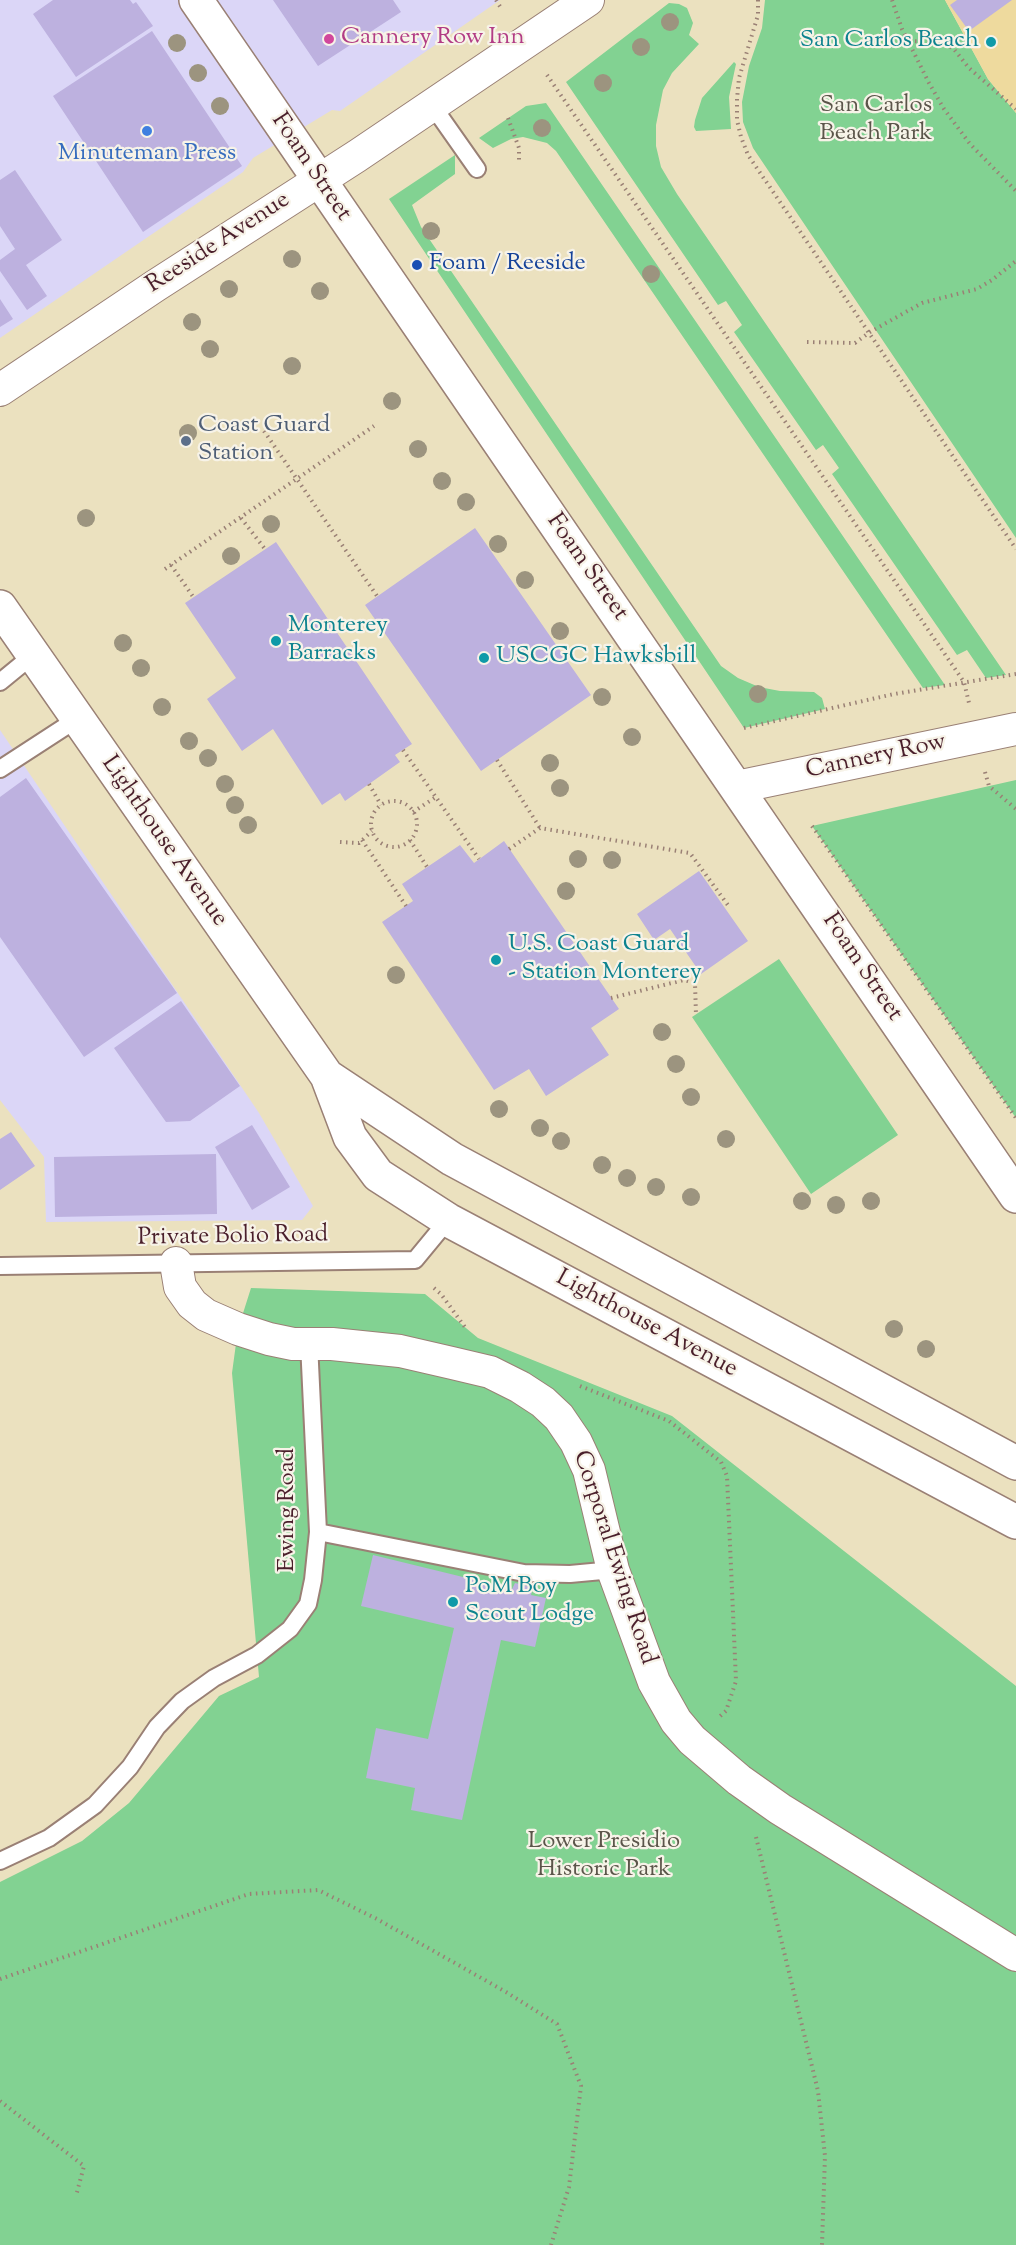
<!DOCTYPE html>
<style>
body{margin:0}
canvas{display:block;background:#ebe1bf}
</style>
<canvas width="1016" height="2245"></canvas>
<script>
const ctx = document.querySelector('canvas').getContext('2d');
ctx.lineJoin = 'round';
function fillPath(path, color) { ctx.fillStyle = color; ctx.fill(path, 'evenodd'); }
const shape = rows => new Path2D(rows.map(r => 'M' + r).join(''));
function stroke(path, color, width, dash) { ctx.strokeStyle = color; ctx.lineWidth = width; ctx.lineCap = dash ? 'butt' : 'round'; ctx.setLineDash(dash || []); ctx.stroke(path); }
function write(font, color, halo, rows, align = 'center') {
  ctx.font = font + ' "Sorts Mill Goudy",serif'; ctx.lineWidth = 4.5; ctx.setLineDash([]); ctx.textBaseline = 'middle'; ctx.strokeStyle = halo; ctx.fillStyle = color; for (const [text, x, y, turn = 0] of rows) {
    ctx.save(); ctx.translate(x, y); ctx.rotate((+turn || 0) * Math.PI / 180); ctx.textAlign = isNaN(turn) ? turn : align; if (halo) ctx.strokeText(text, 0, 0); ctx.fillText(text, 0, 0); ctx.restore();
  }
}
fillPath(shape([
 [0,0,500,0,340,111,332,110,253,158,243,172,0,338],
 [0,730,259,1113,313,1206,302,1220,46,1222,44,1157,0,1100]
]), '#dbd6f7');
fillPath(shape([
 [765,0,945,0,988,79,1016,113,1016,538,753,148,743,122,742,102,749,66,762,28],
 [669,3,679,4,687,8,693,23,689,35,699,44,672,73,663,90,656,125,656,146,661,167,677,194,1006,675,986,678,967,650,957,655,832,474,839,468,823,445,816,450,734,332,742,325,726,301,718,305,566,82],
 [734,62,736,64,729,97,731,129,696,131,694,127,695,120,702,98],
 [546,103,945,685,923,688,556,151,547,143,523,137,511,139,493,148,479,138,526,106],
 [455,155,455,174,412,205,421,227,721,666,738,678,759,687,780,691,814,692,822,698,825,709,744,728,389,199],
 [1016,780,1016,1118,812,826],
 [779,959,898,1135,811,1194,692,1017],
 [251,1288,425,1294,478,1338,672,1416,1016,1686,1016,2245,0,2245,0,1882,82,1841,129,1803,219,1696,259,1677,232,1373,238,1329]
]), '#82d292');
fillPath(shape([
 [945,0,1016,0,1016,113,988,79]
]), '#eeda9e');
fillPath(shape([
 [53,0,130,0,133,4,136,2,153,26,76,77,33,14],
 [273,0,393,0,401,12,318,66],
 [957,0,1012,0,969,31,950,5],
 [152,31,242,166,143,232,53,96],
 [15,170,62,240,26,265,47,296,27,310,0,271,0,260,15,249,0,226,0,180],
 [0,299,13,319,0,327],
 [475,528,591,695,481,771,365,605],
 [276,542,412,744,395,755,400,762,345,801,340,793,322,805,273,729,242,751,207,699,236,678,185,603],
 [26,778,177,993,84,1057,0,937,0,797],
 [504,841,619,1009,591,1028,609,1055,546,1096,529,1069,494,1090,382,922,413,901,402,884,460,845,474,863],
 [699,871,748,941,701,974,670,929,654,940,637,914],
 [181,1001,240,1086,190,1121,166,1122,114,1048],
 [252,1125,290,1187,252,1210,215,1147],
 [11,1132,35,1166,0,1190,0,1139],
 [216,1154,217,1214,55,1217,54,1157],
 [373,1555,512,1589,515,1583,533,1587,531,1595,546,1598,535,1647,501,1640,462,1820,411,1810,415,1788,366,1778,376,1728,428,1739,454,1628,361,1606]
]), '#bdb1df');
const lane = shape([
 [432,105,477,169],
 [0,682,33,655],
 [0,769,77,719],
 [0,1266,415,1260,448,1220],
 [318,1532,524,1573,570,1574,613,1570],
 [0,1861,49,1838,95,1805,130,1767,157,1727,182,1701,214,1678,257,1655,290,1629,308,1604,313,1580,318,1532,309,1343]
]);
const street = shape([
 [0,390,155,286,357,156,588,0],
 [737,787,1016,729],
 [176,1263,180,1287,192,1304,206,1315,238,1329,269,1339,293,1344,332,1344,400,1351,452,1363,490,1372,520,1387,543,1402,559,1417,576,1442,589,1470,613,1570,654,1682,676,1721,692,1740,739,1780,780,1809,1016,1955]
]);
const secondary = shape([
 [196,0,1016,1196]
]);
const primary = shape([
 [0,607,327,1076,350,1137,378,1175,448,1220,1016,1522],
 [327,1076,452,1159,1016,1463]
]);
stroke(lane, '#9a8075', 20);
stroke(street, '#9a8075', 34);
stroke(secondary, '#9a8075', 36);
stroke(primary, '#9a8075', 36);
stroke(shape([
 [496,0,501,8],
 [758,0,758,15,739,78,737,99,737,120,741,137,748,155,1016,549],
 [892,0,902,29,929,83,944,109,970,144,1016,191],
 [909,41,939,42,953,48,969,68,1016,109],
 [547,75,964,682,969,703],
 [508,118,519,148,519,161],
 [807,342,855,343,870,332,922,303,977,289,992,280,1016,261],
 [264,431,377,596],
 [241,518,265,549],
 [171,565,194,598],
 [165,569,374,426],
 [744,728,894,694,1016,674],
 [403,750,479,859],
 [497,760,540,828],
 [985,772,989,786,1016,809],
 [369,784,381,805],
 '371 824a23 23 0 1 1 46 0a23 23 0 1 1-46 0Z',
 [413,812,436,797],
 [812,826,1016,1118],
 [362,840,406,906],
 [410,840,427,867],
 [340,842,359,843,372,831],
 [509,849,540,828,690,853,730,908],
 [611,998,684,980,695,983,696,1015],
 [434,1288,441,1294,467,1330],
 [580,1386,669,1421,721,1462,727,1476,736,1681,726,1711,718,1718],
 [756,1837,818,2091,825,2156,822,2245],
 [0,1979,249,1894,318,1890,377,1919,506,1992,557,2024,581,2086,569,2187,551,2245],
 [0,2101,84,2166,76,2196]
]), '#9a8075', 4, [1.5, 4.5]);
stroke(lane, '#fff', 16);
stroke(street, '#fff', 32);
stroke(secondary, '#fff', 33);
stroke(primary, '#fff', 33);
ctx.fillStyle = '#9c947f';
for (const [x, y] of [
 [670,22],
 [177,43],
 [641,47],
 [198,73],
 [603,83],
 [220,106],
 [542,128],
 [431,231],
 [292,259],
 [651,274],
 [229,289],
 [320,291],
 [192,322],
 [210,349],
 [292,366],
 [392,401],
 [188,433],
 [418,449],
 [442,481],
 [466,502],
 [86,518],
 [271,524],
 [498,544],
 [231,556],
 [525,580],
 [560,631],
 [123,643],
 [141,668],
 [758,694],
 [602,697],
 [162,707],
 [632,737],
 [189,741],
 [208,758],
 [550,763],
 [225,784],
 [560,788],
 [235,805],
 [248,825],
 [578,859],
 [612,860],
 [566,891],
 [396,975],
 [662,1032],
 [676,1064],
 [691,1097],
 [499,1109],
 [540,1128],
 [726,1139],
 [561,1141],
 [602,1165],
 [627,1178],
 [656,1187],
 [691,1197],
 [802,1201],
 [871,1201],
 [836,1205],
 [894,1329],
 [926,1349]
]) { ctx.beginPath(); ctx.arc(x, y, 9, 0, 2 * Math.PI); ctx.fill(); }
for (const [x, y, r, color] of [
 [329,39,6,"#d1479c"],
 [991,42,6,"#0f9aa8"],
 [147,131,6,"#3f7fe0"],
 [417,265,6,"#1a4fb4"],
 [186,441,6,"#5c6f8a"],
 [276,641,6,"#0f9aa8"],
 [484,658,6,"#0f9aa8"],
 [496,960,6,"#0f9aa8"],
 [453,1602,6,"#0f9aa8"]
]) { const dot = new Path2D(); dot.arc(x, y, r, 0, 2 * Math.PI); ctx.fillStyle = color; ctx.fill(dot); stroke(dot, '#f7f3e8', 2); }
write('24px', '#b23c85', '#f7f3e8', [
 ["Cannery Row Inn",341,39]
], 'left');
write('24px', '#0d838f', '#f7f3e8', [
 ["San Carlos Beach",979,42,"right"],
 ["Monterey",288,627],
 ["Barracks",288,655],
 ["USCGC Hawksbill",496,658],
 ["U.S. Coast Guard",508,946],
 ["- Station Monterey",508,974],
 ["PoM Boy",465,1588],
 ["Scout Lodge",465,1616]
], 'left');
write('24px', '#5b554a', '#f7f3e8', [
 ["San Carlos",876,107],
 ["Beach Park",876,135],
 ["Lower Presidio",604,1843],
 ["Historic Park",604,1871]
]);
write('24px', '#366cbe', '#f7f3e8', [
 ["Minuteman Press",147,155]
]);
write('24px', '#4a1f2b', '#f7f3e8', [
 ["Foam Street",310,168,56],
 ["Reeside Avenue",219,244,-33],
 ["Foam Street",586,568,55],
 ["Cannery Row",876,758,-12],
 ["Lighthouse Avenue",163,842,55],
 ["Foam Street",861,968,56],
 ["Private Bolio Road",233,1238,-1],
 ["Lighthouse Avenue",646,1325,28],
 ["Ewing Road",289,1510,-90],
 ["Corporal Ewing Road",613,1558,72]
]);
write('24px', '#164399', '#f7f3e8', [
 ["Foam / Reeside",429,265]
], 'left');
write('24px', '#4e5e75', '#f7f3e8', [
 ["Coast Guard",198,427],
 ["Station",198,455]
], 'left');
</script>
